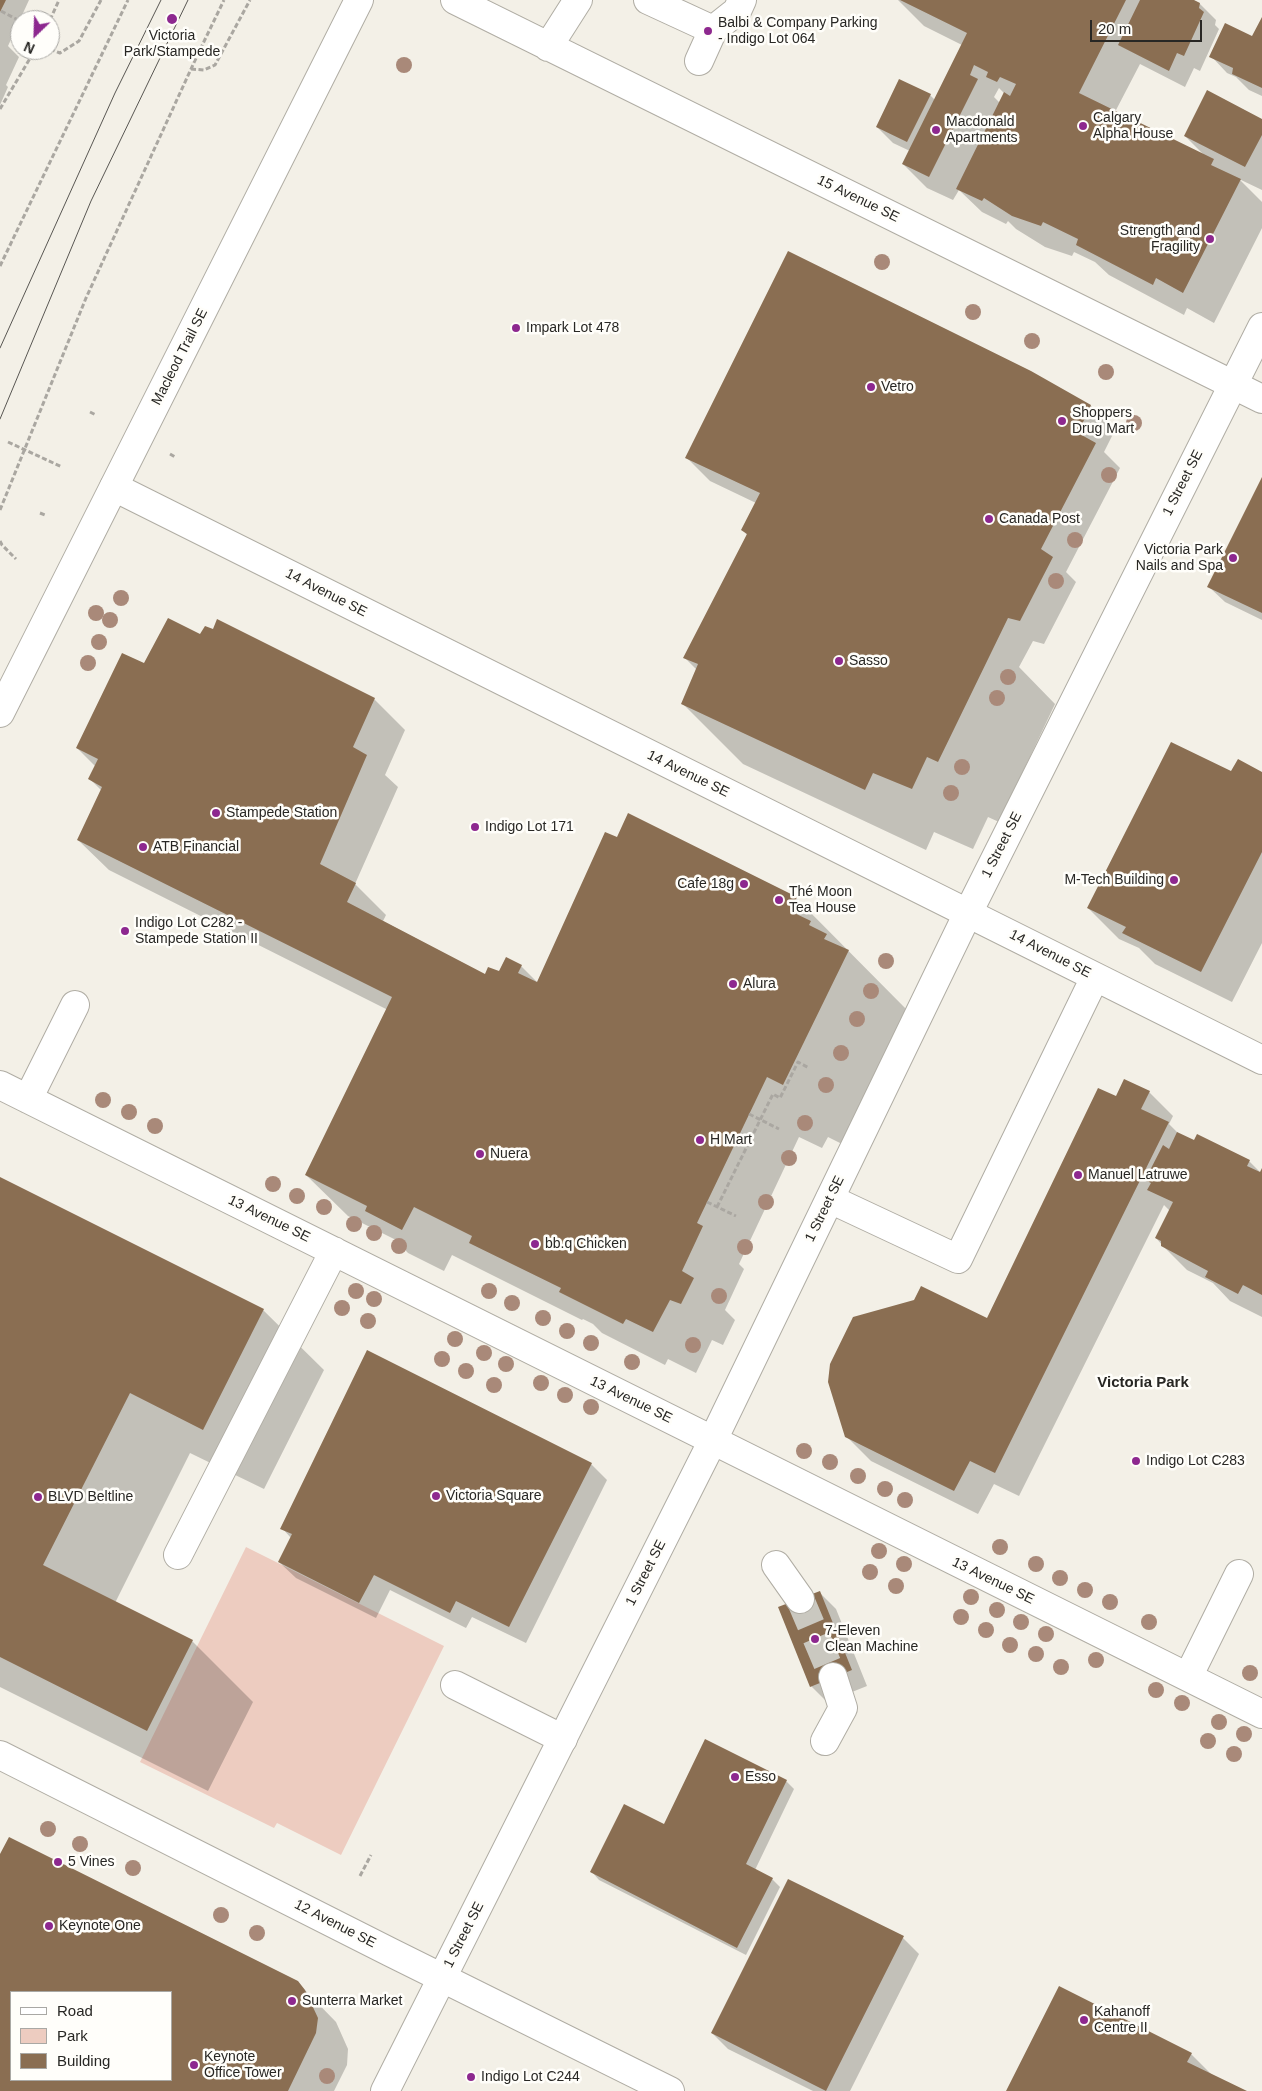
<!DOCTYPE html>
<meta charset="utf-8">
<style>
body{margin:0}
#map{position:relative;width:1262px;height:2091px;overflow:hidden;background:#f3f0e7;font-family:Helvetica,sans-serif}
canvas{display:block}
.legend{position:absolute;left:10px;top:1991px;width:162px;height:90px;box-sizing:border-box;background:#fffefa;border:1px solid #a9a8a4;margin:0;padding:6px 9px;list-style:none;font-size:15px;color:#282724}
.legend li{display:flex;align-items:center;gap:10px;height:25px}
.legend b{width:25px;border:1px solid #a9a8a4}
.north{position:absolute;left:10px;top:10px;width:50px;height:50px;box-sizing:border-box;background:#fffefa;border:1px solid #a9a8a4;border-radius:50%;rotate:204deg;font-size:14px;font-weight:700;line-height:20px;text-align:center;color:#282724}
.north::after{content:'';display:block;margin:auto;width:18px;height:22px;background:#8d288f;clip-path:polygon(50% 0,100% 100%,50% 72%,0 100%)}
.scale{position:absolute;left:1090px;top:20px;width:112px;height:22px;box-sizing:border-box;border:2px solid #282724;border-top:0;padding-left:6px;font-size:15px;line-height:18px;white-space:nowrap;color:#282724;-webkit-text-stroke:4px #fffefa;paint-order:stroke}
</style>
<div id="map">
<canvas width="1262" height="2091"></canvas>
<ul class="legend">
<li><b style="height:6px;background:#fff"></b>Road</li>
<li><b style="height:14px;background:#edccc0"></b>Park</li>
<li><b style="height:14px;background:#8a6e52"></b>Building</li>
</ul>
<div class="north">N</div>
<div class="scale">20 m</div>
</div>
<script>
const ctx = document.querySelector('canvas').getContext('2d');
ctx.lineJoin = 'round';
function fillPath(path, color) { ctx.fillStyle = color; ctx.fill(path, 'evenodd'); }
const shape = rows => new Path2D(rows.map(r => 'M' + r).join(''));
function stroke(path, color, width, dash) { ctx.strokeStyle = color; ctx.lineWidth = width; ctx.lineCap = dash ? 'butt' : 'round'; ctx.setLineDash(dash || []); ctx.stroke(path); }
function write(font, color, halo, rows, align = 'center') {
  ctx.font = font + ' Helvetica,sans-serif'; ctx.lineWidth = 5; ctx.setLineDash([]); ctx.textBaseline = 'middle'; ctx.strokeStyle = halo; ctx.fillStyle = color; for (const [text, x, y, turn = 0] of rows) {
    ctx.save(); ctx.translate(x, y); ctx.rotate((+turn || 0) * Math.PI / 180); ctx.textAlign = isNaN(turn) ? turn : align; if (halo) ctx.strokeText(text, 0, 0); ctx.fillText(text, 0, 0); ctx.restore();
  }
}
fillPath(shape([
 [246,1547,444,1646,341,1855,277,1823,274,1828,140,1762]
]), '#edccc0');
fillPath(shape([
 [0,0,29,0,8,46,19,57,6,85,8,87,0,105],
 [898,0,1192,0,1200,4,1216,20,1215,25,1219,29,1200,71,1194,68,1185,87,1140,64,1115,112,1205,156,1185,136,1262,121,1262,190,1239,179,1262,202,1262,228,1214,323,1187,308,1184,315,1109,275,1095,262,1074,252,1072,256,1045,247,1016,229,1008,221,1006,224,982,212,959,190,953,200,927,188,903,164,910,151,893,143,877,127,930,95,935,100,962,45,924,26],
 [999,88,1005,94,1000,103,994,97],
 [1262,20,1262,96,1249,90,1236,77,1227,73,1211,56,1253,38],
 [1031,372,1091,406,1115,430,1104,452,1120,468,1066,572,1076,582,1044,644,1033,641,1019,667,1055,704,999,822,988,817,973,849,934,832,926,850,743,764,683,704,697,670,685,658,747,535,743,530,756,503,710,481,686,457],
 [1262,482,1262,620,1225,602,1208,586],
 [200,636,374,699,405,730,385,775,398,787,355,884,386,915,383,921,485,975,521,966,538,983,796,898,909,1012,844,1145,828,1137,822,1148,799,1137,739,1264,744,1269,725,1310,735,1320,723,1345,712,1340,696,1373,668,1359,665,1365,602,1333,593,1324,583,1319,582,1320,452,1255,444,1271,408,1253,396,1240,348,1216,306,1175,388,1010,109,870,78,840,102,791,90,779,96,767,77,748,145,664],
 [1232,773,1262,773,1262,943,1232,1002,1155,964,1139,948,1119,939,1088,908],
 [1149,1092,1173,1116,1169,1124,1180,1135,1249,1161,1261,1173,1262,1171,1262,1317,1230,1301,1213,1283,1187,1270,1163,1246,1156,1238,1170,1211,1164,1205,1019,1496,994,1484,978,1514,871,1461,846,1436,987,1319,1117,1098],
 [0,1178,263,1310,324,1370,264,1489,190,1453,115,1603,192,1641,253,1702,208,1791,0,1687],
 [591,1464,607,1480,526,1643,472,1617,466,1628,390,1590,376,1618,296,1578,279,1562,291,1538,282,1528],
 [820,1593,836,1609,867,1686,827,1702,811,1686],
 [786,1781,794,1789,755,1870,772,1879,780,1887,746,1955,599,1880,592,1872,665,1826],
 [0,1857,297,1982,336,2022,348,2049,347,2065,334,2091,0,2091],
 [11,1992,171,1992,171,2080,11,2080],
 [903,1938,919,1954,850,2091,813,2091,728,2049,712,2033],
 [1191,2054,1213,2076,1243,2091,1007,2091]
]), '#0003');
fillPath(shape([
 [0,0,6,0,0,12],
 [900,0,1126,0,1079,93,1214,159,1211,165,1241,179,1183,293,1156,278,1153,285,1076,245,1078,239,1043,222,1041,226,1012,216,984,198,982,201,956,189,1004,92,1010,96,1016,84,1000,77,997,82,986,77,988,72,974,65,970,75,978,79,929,177,902,164,967,33],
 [1140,0,1194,0,1200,3,1199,8,1204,12,1184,56,1177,53,1169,71,1118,45],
 [1262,17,1262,88,1232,74,1233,68,1209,57,1225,23,1252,36],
 [899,79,931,94,907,142,876,127],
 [1207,90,1262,119,1262,135,1245,167,1184,136],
 [788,251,1031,371,1091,405,1078,433,1096,443,1041,549,1053,557,1020,621,1008,618,938,762,927,757,912,789,873,773,865,790,681,704,698,664,683,658,747,534,741,530,760,493,685,458],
 [1262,477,1262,613,1207,587],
 [168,618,200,634,205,626,213,629,217,619,375,698,353,747,367,755,320,864,356,883,347,902,485,974,488,967,499,971,506,957,522,965,518,973,537,982,605,832,617,837,628,813,797,897,790,911,811,921,809,925,827,934,824,939,849,950,783,1085,767,1077,697,1223,703,1226,682,1271,694,1278,681,1304,670,1300,653,1332,626,1319,623,1324,559,1292,561,1288,469,1243,472,1236,414,1207,402,1230,365,1211,367,1206,305,1175,392,997,77,840,102,787,88,779,98,759,76,748,122,653,144,663],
 [1171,742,1231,771,1238,759,1262,772,1262,852,1201,972,1122,933,1126,927,1087,908],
 [1124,1079,1150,1091,1141,1109,1169,1122,995,1473,970,1461,954,1491,845,1437,828,1382,830,1364,853,1317,914,1300,921,1286,987,1318,1098,1088,1116,1096],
 [1177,1132,1194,1140,1197,1134,1250,1160,1247,1166,1260,1172,1262,1168,1262,1295,1243,1285,1238,1294,1205,1277,1208,1271,1161,1246,1161,1241,1155,1238,1173,1202,1147,1190,1151,1183,1145,1180,1163,1145,1169,1149],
 [0,1177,264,1309,203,1430,130,1393,43,1565,193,1640,147,1731,0,1657],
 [367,1350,592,1463,509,1627,456,1601,450,1613,374,1575,359,1603,278,1562,292,1534,280,1529],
 [820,1591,852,1670,810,1687,778,1607],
 [705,1739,787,1780,746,1864,773,1878,737,1948,590,1872,624,1804,664,1824],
 [9,1837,298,1981,305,1990,318,2018,316,2033,288,2091,0,2091,0,1854],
 [11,1992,171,1992,171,2080,11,2080],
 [788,1879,904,1936,826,2091,711,2033],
 [1059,1986,1192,2053,1187,2062,1247,2091,1006,2091]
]), '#8a6e52');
stroke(shape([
 [800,1599,833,1677]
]), '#cac8c0', 28, [28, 14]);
const minor = shape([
 [455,0,1262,399],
 [648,0,713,30],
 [548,47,578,0],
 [699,61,713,30,737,11,742,0],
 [114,487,1262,1060],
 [0,1085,1262,1714],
 [28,1099,75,1005],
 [830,1199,958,1259,1095,977],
 [178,1555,334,1251],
 [776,1565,800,1599],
 [1188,1677,1239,1574],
 [455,1685,563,1739],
 [825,1741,843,1708,833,1677]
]);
const major = shape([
 [0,713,359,0],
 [0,1755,390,1952,670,2091],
 [385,2091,713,1440,968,913,1262,327]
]);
stroke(minor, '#b0ada4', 30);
stroke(major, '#b0ada4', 30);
stroke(shape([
 [1,11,20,21],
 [50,20,59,0],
 [50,49,60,53,79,41,101,0],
 [191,69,204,70,215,65,250,0],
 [0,109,35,50],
 [0,266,128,0],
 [90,412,96,415],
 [8,442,62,467],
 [170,454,175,457],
 [0,510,86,298,197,56,224,0],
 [40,513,45,515],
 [0,541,2,545,16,559],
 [749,1114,779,1129],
 [707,1202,736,1216],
 [717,1207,773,1094,780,1098,798,1062,809,1068],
 [360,1876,371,1855]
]), '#aaa7a1', 3, [5, 2.5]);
stroke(minor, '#fff', 28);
stroke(major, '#fff', 28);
stroke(shape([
 [0,348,115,93,161,0],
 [0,419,91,201,188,0]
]), '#585652', 1);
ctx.fillStyle = '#a98979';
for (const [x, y] of [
 [404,65],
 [882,262],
 [973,312],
 [1032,341],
 [1106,372],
 [1134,423],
 [1109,475],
 [1075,540],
 [1056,581],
 [121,598],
 [96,613],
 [110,620],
 [99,642],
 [88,663],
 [1008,677],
 [997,698],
 [962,767],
 [951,793],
 [886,961],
 [871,991],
 [857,1019],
 [841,1053],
 [826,1085],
 [103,1100],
 [129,1112],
 [805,1123],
 [155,1126],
 [789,1158],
 [273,1184],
 [297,1196],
 [766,1202],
 [324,1207],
 [354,1224],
 [374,1233],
 [399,1246],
 [745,1247],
 [356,1291],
 [489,1291],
 [719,1296],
 [374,1299],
 [512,1303],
 [342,1308],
 [543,1318],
 [368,1321],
 [567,1331],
 [455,1339],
 [591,1343],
 [693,1345],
 [484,1353],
 [442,1359],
 [632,1362],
 [506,1364],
 [466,1371],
 [541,1383],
 [494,1385],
 [565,1395],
 [591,1407],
 [804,1451],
 [830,1462],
 [858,1476],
 [885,1489],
 [905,1500],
 [1000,1547],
 [879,1551],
 [904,1564],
 [1036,1564],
 [870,1572],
 [1060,1578],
 [896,1586],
 [1085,1590],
 [971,1597],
 [1110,1602],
 [997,1610],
 [961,1617],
 [1021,1622],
 [1149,1622],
 [986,1630],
 [1046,1634],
 [1010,1645],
 [1036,1654],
 [1096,1660],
 [1061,1667],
 [1250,1673],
 [1156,1690],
 [1182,1703],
 [1219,1722],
 [1244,1734],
 [1208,1741],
 [1234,1754],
 [48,1829],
 [80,1844],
 [133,1868],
 [221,1915],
 [257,1933],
 [327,2076]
]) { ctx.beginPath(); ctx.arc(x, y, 8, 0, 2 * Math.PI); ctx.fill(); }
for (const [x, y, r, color] of [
 [172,19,6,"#8d288f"],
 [708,31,5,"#8d288f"],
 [1083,126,5,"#8d288f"],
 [936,130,5,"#8d288f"],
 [1210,239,5,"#8d288f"],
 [516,328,5,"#8d288f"],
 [871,387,5,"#8d288f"],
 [1062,421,5,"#8d288f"],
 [989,519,5,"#8d288f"],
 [1233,558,5,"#8d288f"],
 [839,661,5,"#8d288f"],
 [216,813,5,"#8d288f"],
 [475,827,5,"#8d288f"],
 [143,847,5,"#8d288f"],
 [1174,880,5,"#8d288f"],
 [744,884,5,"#8d288f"],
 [779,900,5,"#8d288f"],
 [125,931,5,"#8d288f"],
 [733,984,5,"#8d288f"],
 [700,1140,5,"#8d288f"],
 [480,1154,5,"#8d288f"],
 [1078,1175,5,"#8d288f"],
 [535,1244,5,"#8d288f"],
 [1136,1461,5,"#8d288f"],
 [436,1496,5,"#8d288f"],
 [38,1497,5,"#8d288f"],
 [815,1639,5,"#8d288f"],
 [735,1777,5,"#8d288f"],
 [58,1862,5,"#8d288f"],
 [49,1926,5,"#8d288f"],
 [292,2001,5,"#8d288f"],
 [1084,2020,5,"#8d288f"],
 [194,2065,5,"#8d288f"],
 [471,2077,5,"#8d288f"]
]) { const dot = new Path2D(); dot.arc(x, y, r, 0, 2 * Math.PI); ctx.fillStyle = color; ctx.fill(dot); stroke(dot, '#fffefa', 2); }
write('14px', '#282724', '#fffefa', [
 ["Balbi & Company Parking",718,23],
 ["- Indigo Lot 064",718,39],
 ["Victoria",172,36,"center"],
 ["Park/Stampede",172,52,"center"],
 ["Calgary",1093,118],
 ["Alpha House",1093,134],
 ["Macdonald",946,122],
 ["Apartments",946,138],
 ["Strength and",1200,231,"right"],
 ["Fragility",1200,247,"right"],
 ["Impark Lot 478",526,328],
 ["Vetro",881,387],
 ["Shoppers",1072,413],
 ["Drug Mart",1072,429],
 ["Canada Post",999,519],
 ["Victoria Park",1223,550,"right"],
 ["Nails and Spa",1223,566,"right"],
 ["Sasso",849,661],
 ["Stampede Station",226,813],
 ["Indigo Lot 171",485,827],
 ["ATB Financial",153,847],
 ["M-Tech Building",1164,880,"right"],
 ["Cafe 18g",734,884,"right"],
 ["Thé Moon",789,892],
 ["Tea House",789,908],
 ["Indigo Lot C282 -",135,923],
 ["Stampede Station II",135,939],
 ["Alura",743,984],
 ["H Mart",710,1140],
 ["Nuera",490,1154],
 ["Manuel Latruwe",1088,1175],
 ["bb.q Chicken",545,1244],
 ["Indigo Lot C283",1146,1461],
 ["Victoria Square",446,1496],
 ["BLVD Beltline",48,1497],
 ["7-Eleven",825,1631],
 ["Clean Machine",825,1647],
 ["Esso",745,1777],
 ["5 Vines",68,1862],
 ["Keynote One",59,1926],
 ["Sunterra Market",302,2001],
 ["Kahanoff",1094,2012],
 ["Centre II",1094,2028],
 ["Keynote",204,2057],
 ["Office Tower",204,2073],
 ["Indigo Lot C244",481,2077]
], 'left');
write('14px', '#282724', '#fffefa', [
 ["15 Avenue SE",858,199,26],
 ["Macleod Trail SE",180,357,-63],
 ["1 Street SE",1183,483,-63],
 ["14 Avenue SE",326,593,27],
 ["14 Avenue SE",688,774,26],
 ["1 Street SE",1002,845,-63],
 ["14 Avenue SE",1050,954,27],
 ["1 Street SE",825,1209,-64],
 ["13 Avenue SE",269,1219,26],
 ["13 Avenue SE",631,1400,26],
 ["1 Street SE",646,1573,-63],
 ["13 Avenue SE",993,1581,26],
 ["12 Avenue SE",335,1924,27],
 ["1 Street SE",464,1935,-63]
]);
write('bold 15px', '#282724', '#fffefa', [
 ["Victoria Park",1143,1383]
]);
</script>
